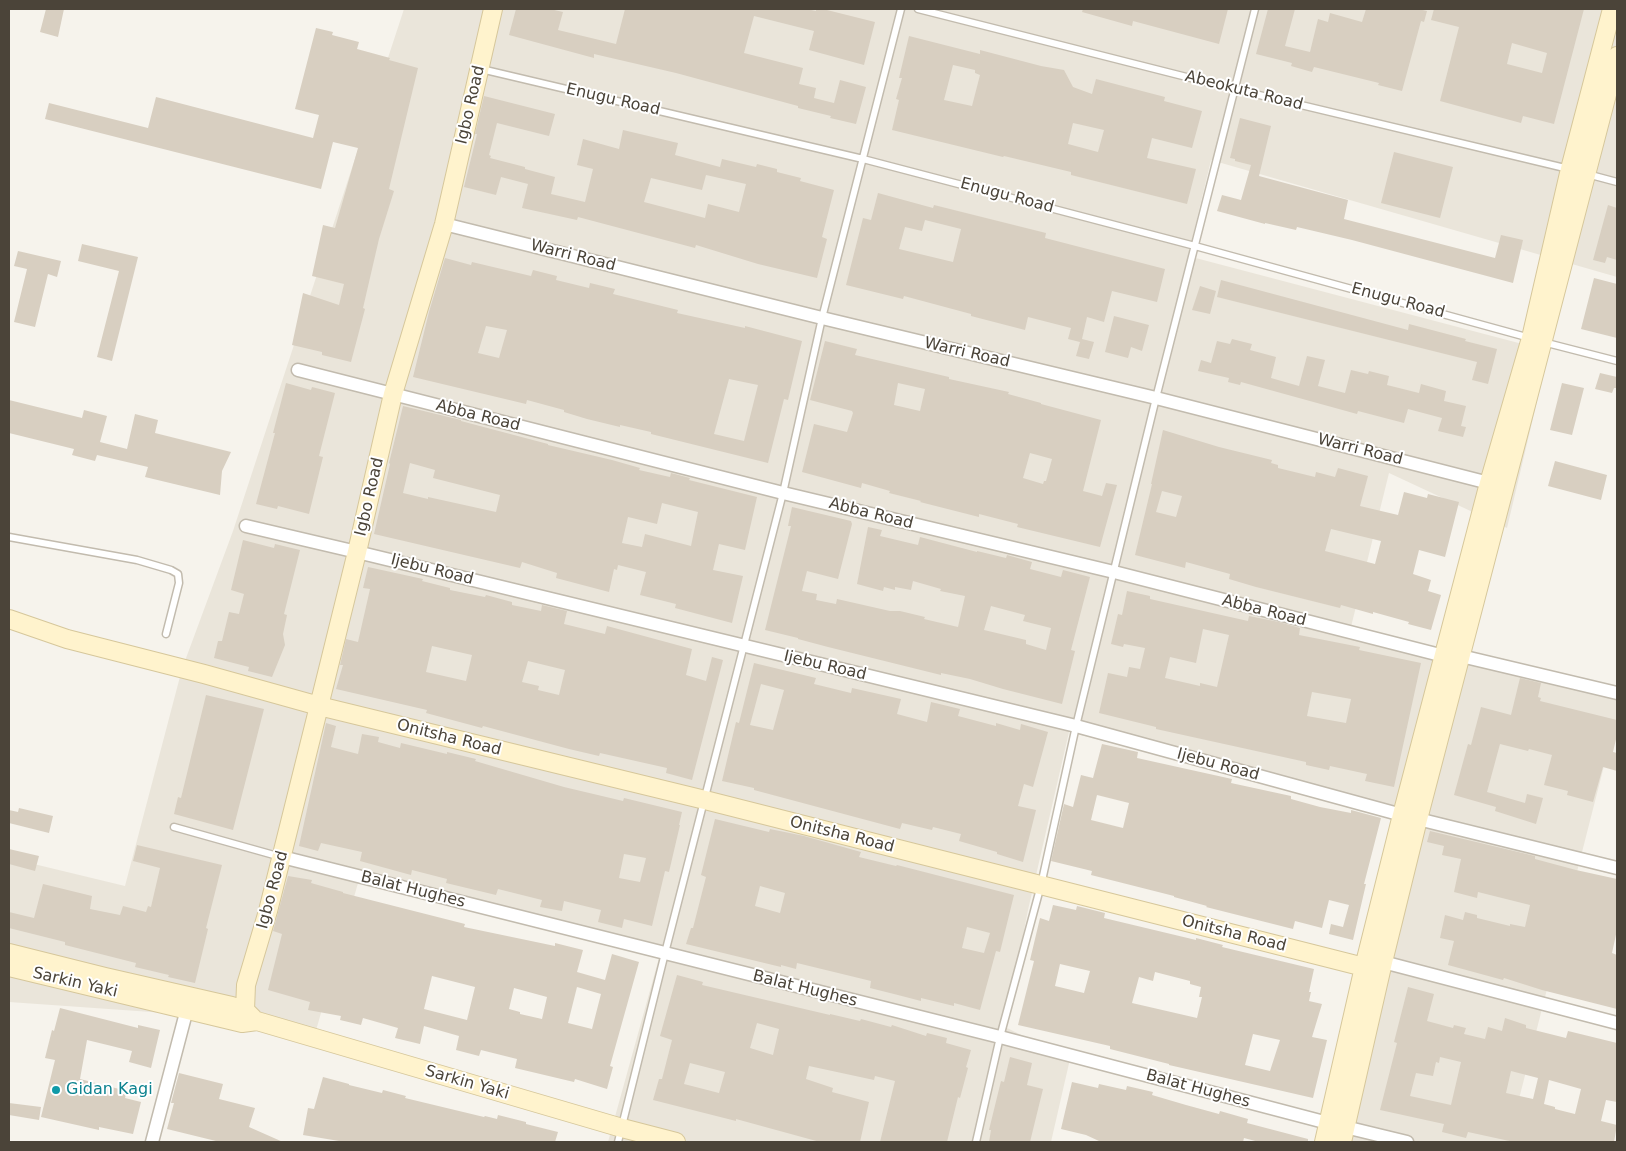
<!DOCTYPE html>
<style>
body{margin:0}
#map{position:relative;width:1626px;height:1151px;overflow:hidden;background:#f6f3ec;font-family:"DejaVu Sans",sans-serif}
canvas{display:block}
.frame{position:absolute;inset:0;border:10px solid #4b4439;pointer-events:none}
</style>
<div id="map">
<canvas width="1626" height="1151"></canvas>
<div class="frame"></div>
</div>
<script>
const ctx = document.querySelector('canvas').getContext('2d');
ctx.lineJoin = 'round';
function fillPath(path, color) { ctx.fillStyle = color; ctx.fill(path, 'evenodd'); }
const shape = rows => new Path2D(rows.map(r => 'M' + r).join(''));
function stroke(path, color, width, dash) { ctx.strokeStyle = color; ctx.lineWidth = width; ctx.lineCap = dash ? 'butt' : 'round'; ctx.setLineDash(dash || []); ctx.stroke(path); }
function write(font, color, halo, rows, align = 'center') {
  ctx.font = font + ' "DejaVu Sans",sans-serif'; ctx.lineWidth = 4; ctx.setLineDash([]); ctx.textBaseline = 'middle'; ctx.strokeStyle = halo; ctx.fillStyle = color; for (const [text, x, y, turn = 0] of rows) {
    ctx.save(); ctx.translate(x, y); ctx.rotate((+turn || 0) * Math.PI / 180); ctx.textAlign = isNaN(turn) ? turn : align; if (halo) ctx.strokeText(text, 0, 0); ctx.fillText(text, 0, 0); ctx.restore();
  }
}
fillPath(shape([
 [404,9,1617,9,1617,277,1211,160,1188,256,1549,351,1507,528,1389,473,1348,639,1413,651,1451,646,1617,692,1617,715,1508,1142,1331,1142,1398,815,1069,732,1028,910,1005,1027,1070,1059,1051,1142,608,1142,662,947,360,876,313,1041,194,1015,9,1002,9,858,125,886,182,669,233,531]
]), '#eae5da');
fillPath(shape([
 [46,9,64,9,58,37,40,32],
 [516,9,550,9,563,12,558,30,616,44,625,9,806,9,816,11,816,9,823,9,875,22,864,65,809,50,814,31,754,16,744,53,803,68,799,84,816,88,814,98,834,103,840,80,866,87,856,124,830,118,831,116,798,108,798,106,676,73,594,54,594,58,509,35],
 [1083,9,1228,9,1219,44,1133,21,1132,26,1082,12],
 [1268,9,1295,9,1285,46,1310,52,1318,19,1328,22,1330,13,1362,22,1366,9,1418,9,1427,11,1424,22,1421,21,1402,91,1378,85,1379,83,1314,67,1312,72,1291,66,1292,63,1256,54],
 [1434,9,1584,9,1554,124,1523,116,1521,123,1440,101,1459,27,1431,20],
 [1512,43,1547,53,1542,73,1507,64],
 [316,28,333,32,332,35,359,42,357,49,390,58,389,60,418,68,389,189,394,191,379,239,363,308,365,309,351,362,322,355,322,352,292,345,303,293,339,305,344,284,312,276,323,225,335,228,358,148,333,142,321,189,45,119,49,103,148,128,156,97,313,138,319,115,295,109],
 [909,36,980,54,980,50,1041,66,1064,70,1073,87,1092,94,1096,79,1165,97,1164,101,1202,111,1192,148,1152,138,1147,158,1196,169,1187,204,1071,175,1071,172,1004,156,1003,157,892,130,899,100,896,99,902,78,899,78],
 [953,65,975,70,975,73,980,75,972,106,944,100],
 [1073,123,1104,130,1098,152,1068,144],
 [484,96,555,114,549,136,497,123,489,155,491,156,490,158,525,167,525,169,555,177,551,194,585,202,593,169,577,165,583,139,619,149,623,130,678,143,675,155,720,167,722,159,756,167,757,164,777,169,777,172,801,178,800,181,834,190,822,237,827,239,817,278,758,264,696,245,695,248,578,217,577,220,522,208,528,184,501,177,496,195,464,187,477,134,475,134],
 [706,175,746,184,739,212,708,204,705,218,644,202,651,178,702,190],
 [1240,118,1271,126,1259,176,1348,200,1344,219,1495,258,1501,235,1523,240,1513,283,1352,240,1297,227,1296,230,1265,223,1265,224,1217,211,1222,195,1241,200,1251,165,1235,161,1235,159,1230,158],
 [1394,152,1453,167,1440,218,1381,203],
 [878,193,933,208,934,205,1046,233,1045,238,1165,269,1157,302,1112,291,1104,322,1087,317,1082,339,1094,342,1089,359,1076,356,1080,342,1068,339,1071,328,1028,317,1025,330,971,316,971,314,904,296,903,299,846,285,863,218,871,220],
 [925,220,961,229,953,262,899,249,905,227,922,231],
 [1608,205,1617,208,1617,260,1607,257,1605,263,1593,260],
 [82,244,138,257,112,361,97,357,119,271,78,261],
 [18,251,61,261,57,277,48,274,35,327,14,322,27,269,14,266],
 [445,258,471,265,472,262,531,276,533,270,557,276,556,280,589,288,590,283,615,289,613,294,678,310,677,313,745,328,745,326,802,341,788,400,784,399,768,463,651,434,651,432,620,425,620,427,587,419,564,412,564,410,527,400,526,404,413,377,429,312],
 [486,326,507,330,499,358,478,353],
 [729,379,758,385,744,441,714,434],
 [1594,278,1617,284,1617,338,1581,329],
 [1221,280,1408,330,1409,324,1466,339,1465,341,1497,349,1488,384,1472,380,1477,362,1217,297],
 [1200,286,1216,291,1210,314,1192,310],
 [1114,316,1149,325,1142,351,1131,347,1128,358,1105,352],
 [1232,339,1252,344,1250,350,1276,357,1271,378,1299,386,1307,356,1325,360,1318,386,1345,393,1351,370,1368,374,1369,371,1389,376,1387,385,1419,393,1421,384,1446,391,1444,401,1466,406,1461,426,1466,427,1463,437,1438,431,1442,418,1408,409,1404,423,1358,411,1357,414,1241,382,1240,385,1228,382,1229,378,1198,371,1201,360,1211,363,1217,341,1230,344],
 [825,341,857,349,855,355,949,377,949,379,1009,392,1008,394,1041,403,1041,404,1101,420,1083,491,1102,496,1106,483,1117,485,1100,547,1017,527,1018,524,979,514,979,517,920,502,921,501,889,493,890,491,862,483,861,488,802,472,814,424,847,432,853,413,852,411,810,400],
 [898,383,925,389,920,411,894,405],
 [1030,453,1052,459,1046,481,1044,481,1043,484,1023,478],
 [1600,373,1617,377,1617,388,1614,388,1612,393,1595,389],
 [286,383,311,390,312,387,335,393,319,456,323,457,309,514,278,506,277,509,256,504,275,433,273,433],
 [1562,383,1584,388,1572,435,1550,430],
 [9,400,82,418,84,410,107,416,100,442,127,449,135,414,158,420,155,433,231,452,222,471,220,495,145,477,148,467,97,455,95,461,72,455,74,449,9,433],
 [403,406,461,420,461,421,548,444,548,445,612,460,640,468,639,470,670,477,671,473,690,478,689,480,757,497,745,550,719,544,713,570,743,576,732,623,675,608,676,604,640,595,646,572,618,565,617,570,614,569,609,592,556,578,557,573,522,562,520,568,374,534,390,464,389,463],
 [410,463,435,470,433,478,500,495,496,512,428,497,428,499,403,493],
 [662,503,698,512,691,546,645,534,642,547,622,543,628,517,657,524],
 [1163,430,1219,447,1272,460,1271,463,1278,465,1278,468,1315,477,1316,472,1335,477,1338,468,1368,476,1360,506,1398,515,1404,492,1427,498,1428,494,1459,502,1445,557,1419,550,1413,574,1431,580,1428,591,1441,595,1431,630,1408,624,1409,622,1373,612,1373,614,1341,605,1340,608,1256,587,1229,579,1230,574,1186,562,1185,568,1135,555,1152,484,1151,484],
 [1162,491,1182,496,1176,517,1156,512],
 [1331,529,1381,541,1375,564,1325,551],
 [1555,461,1607,475,1601,500,1548,486],
 [792,507,851,521,852,524,838,579,807,571,802,591,817,594,816,600,836,604,837,599,890,611,900,611,925,617,924,619,958,627,965,596,940,591,941,589,913,581,911,590,895,587,895,590,884,587,883,591,857,584,868,527,882,530,880,536,918,545,920,537,977,552,977,551,1006,558,1007,555,1032,562,1030,569,1061,577,1063,570,1090,577,1071,650,1075,651,1062,704,1003,689,970,679,941,673,941,675,828,647,798,639,798,638,765,630,791,526,788,526],
 [991,606,1025,615,1023,621,1051,628,1046,650,1026,644,1026,640,984,630],
 [243,540,274,548,275,544,300,550,284,614,287,615,283,634,285,645,272,677,248,671,249,667,214,658,218,641,222,641,229,612,239,614,244,594,231,590],
 [368,567,423,579,422,581,450,588,450,590,485,597,486,595,512,602,512,605,541,611,542,605,567,611,564,624,605,634,607,626,692,649,686,675,706,681,712,657,723,660,692,780,666,773,667,768,600,753,599,756,569,749,483,726,482,728,426,713,427,710,336,689,343,665,340,665,346,639,358,642,370,589,363,588],
 [432,646,472,655,466,681,426,672],
 [528,661,565,670,559,695,538,690,539,686,522,682],
 [1127,591,1150,596,1150,599,1248,621,1249,616,1279,622,1300,628,1299,635,1360,647,1359,650,1421,663,1394,787,1365,781,1367,774,1330,766,1329,770,1306,765,1306,762,1156,729,1156,727,1099,713,1108,673,1127,677,1129,667,1140,669,1145,648,1124,644,1123,647,1111,644,1118,614,1122,615],
 [1203,629,1229,635,1217,687,1200,683,1200,686,1165,678,1170,657,1196,663],
 [1312,692,1351,699,1346,723,1307,716],
 [754,663,816,678,814,684,851,693,852,688,901,699,897,714,927,722,931,702,960,709,958,716,996,726,996,723,1020,730,1021,724,1048,732,1033,787,1024,784,1018,806,1036,810,1023,862,997,854,997,852,959,841,961,834,933,827,932,830,902,823,900,829,754,790,754,788,722,781,736,722,739,723],
 [761,684,784,690,773,730,750,725],
 [1520,678,1541,683,1538,697,1541,698,1540,701,1617,720,1617,735,1613,752,1617,753,1617,771,1603,767,1593,802,1567,795,1568,791,1544,785,1552,755,1529,749,1528,751,1500,744,1487,792,1525,803,1527,794,1543,798,1536,824,1495,811,1496,807,1454,795,1468,744,1471,745,1481,707,1511,715],
 [206,695,264,709,233,830,174,814,178,797,181,798],
 [326,723,336,726,331,747,358,754,362,734,379,737,378,742,400,748,401,743,447,754,447,752,476,759,475,761,564,787,623,801,624,798,682,812,679,825,680,825,669,872,665,871,652,926,624,919,622,928,598,922,601,910,564,901,562,911,540,907,542,900,498,889,496,895,446,883,447,879,412,870,411,875,360,861,362,852,321,843,318,851,299,846],
 [624,854,646,858,640,882,619,878],
 [1102,744,1138,752,1137,758,1232,779,1231,783,1291,796,1291,799,1320,807,1351,813,1351,810,1381,818,1364,884,1366,884,1353,940,1329,934,1331,924,1343,927,1349,905,1329,900,1322,928,1295,921,1293,929,1206,907,1207,906,1174,897,1174,896,1091,875,1092,871,1051,861,1064,804,1073,807,1081,775,1093,778],
 [1097,795,1129,803,1123,828,1091,820],
 [19,808,53,816,49,833,9,823,9,810,18,812],
 [715,819,769,832,770,829,804,836,861,852,859,857,896,866,897,865,1014,895,1000,952,996,951,980,1010,954,1003,954,1006,921,998,921,1001,894,994,870,988,871,981,797,963,796,969,781,965,781,967,686,944,691,928,693,928,706,877,701,875],
 [760,886,785,893,780,913,755,906],
 [967,927,990,933,984,953,962,948],
 [1430,831,1535,856,1535,859,1576,870,1617,879,1617,930,1612,953,1617,955,1617,1009,1542,990,1504,978,1503,980,1448,965,1454,941,1440,938,1445,915,1463,920,1465,912,1477,915,1477,918,1510,926,1510,924,1525,927,1530,905,1478,892,1477,898,1454,892,1461,859,1442,855,1444,846,1427,842],
 [137,845,222,865,206,928,208,929,195,983,168,977,169,975,135,967,136,963,65,945,65,942,9,928,9,912,34,918,43,884,92,896,90,909,120,915,123,906,146,912,148,906,151,907,160,868,133,861],
 [9,849,39,856,35,871,9,864],
 [288,876,312,880,311,883,343,892,343,893,465,924,464,927,555,946,555,943,583,950,577,972,605,980,612,954,639,962,610,1066,613,1067,607,1089,575,1079,574,1082,515,1068,517,1059,481,1050,479,1056,456,1050,459,1036,424,1026,420,1044,395,1038,398,1028,363,1018,361,1025,340,1020,341,1016,308,1010,310,1002,268,990,282,934,273,931],
 [432,976,475,987,467,1020,424,1009],
 [577,987,601,994,592,1029,568,1023],
 [514,988,547,997,542,1019,520,1014,520,1012,509,1009],
 [1053,905,1076,910,1077,906,1105,913,1104,918,1196,940,1196,938,1223,945,1222,947,1314,969,1309,992,1311,992,1309,1001,1322,1004,1312,1037,1327,1040,1313,1098,1169,1065,1169,1064,1110,1049,1110,1046,1018,1025,1034,961,1030,960,1040,918,1049,921],
 [1060,964,1090,971,1084,993,1055,986],
 [1155,972,1190,981,1190,984,1201,987,1199,997,1202,997,1197,1018,1132,1003,1139,977,1153,981],
 [1253,1034,1280,1040,1270,1071,1245,1065],
 [677,975,703,982,702,985,830,1015,830,1014,860,1021,861,1019,891,1027,892,1025,926,1036,927,1033,947,1038,946,1043,971,1050,966,1067,968,1068,960,1098,958,1097,947,1142,880,1142,895,1081,875,1076,874,1080,809,1066,806,1079,833,1088,832,1092,869,1102,860,1142,820,1142,736,1119,736,1121,653,1100,659,1079,662,1079,672,1040,660,1036],
 [757,1023,779,1029,773,1055,750,1048],
 [690,1063,725,1072,719,1093,684,1084],
 [1408,987,1434,994,1427,1021,1453,1028,1454,1025,1466,1028,1464,1034,1485,1039,1488,1027,1502,1031,1505,1018,1526,1025,1526,1028,1566,1038,1568,1031,1617,1043,1617,1102,1606,1100,1601,1121,1617,1125,1614,1142,1514,1142,1468,1132,1466,1138,1442,1132,1444,1124,1380,1110,1397,1043,1394,1042],
 [1440,1057,1461,1062,1451,1105,1410,1096,1416,1073,1433,1076,1436,1062,1439,1063],
 [1511,1071,1538,1078,1533,1099,1506,1093],
 [1549,1080,1581,1089,1575,1114,1555,1109,1555,1107,1544,1104],
 [60,1008,138,1028,138,1025,160,1030,151,1068,129,1062,132,1051,87,1040,80,1079,127,1091,125,1098,141,1102,133,1134,99,1127,99,1130,41,1117,55,1060,45,1058,52,1030,54,1031],
 [1010,1057,1032,1063,1027,1085,1043,1089,1030,1142,989,1142,991,1130,989,1130,1001,1081,1004,1082],
 [179,1073,223,1084,219,1099,255,1108,249,1127,283,1142,220,1142,167,1129,174,1103,171,1103],
 [323,1077,349,1084,349,1085,382,1093,383,1090,406,1096,405,1098,484,1117,485,1116,497,1119,498,1115,526,1122,526,1124,558,1132,555,1142,345,1142,303,1135,308,1108,314,1109],
 [1072,1082,1098,1088,1099,1084,1126,1090,1127,1086,1153,1092,1152,1095,1186,1105,1219,1114,1220,1111,1248,1119,1247,1123,1308,1139,1308,1142,1259,1142,1244,1138,1243,1142,1104,1142,1099,1141,1086,1135,1061,1129],
 [9,1103,41,1107,39,1120,9,1115]
]), '#d8cfc1');
const lane = shape([
 [918,9,1234,89,1569,169],
 [481,69,863,159,1195,246,1530,338],
 [1587,174,1617,182],
 [1543,342,1617,361],
 [9,537,137,560,171,570,178,574,179,583,166,634],
 [174,827,281,857],
 [618,1142,665,953,783,493,822,318,901,9],
 [976,1142,1000,1037,1041,885,1076,726,1156,398,1255,9]
]);
const street = shape([
 [444,224,822,318,1156,398,1489,483],
 [298,370,783,493,1114,572,1444,656],
 [246,526,357,552,1076,726,1402,815],
 [1461,656,1617,693],
 [1418,819,1617,868],
 [282,857,1000,1037,1328,1123],
 [1383,962,1617,1023],
 [1345,1127,1407,1142],
 [152,1142,187,1009]
]);
const secondary = shape([
 [9,619,67,639,204,674,319,706,705,800,1364,967],
 [9,953,105,977,232,1006,245,1010,253,1018],
 [9,967,242,1023,257,1021,622,1128,676,1142],
 [242,1023,245,1010,246,985,268,911,319,706,357,552,393,394,444,224,493,9],
 [1324,1142,1364,967,1402,815,1489,483,1531,338,1570,169,1612,9],
 [1342,1142,1383,962,1418,819,1617,56]
]);
stroke(lane, '#c2bbae', 9);
stroke(street, '#c2bbae', 15);
stroke(secondary, '#d6c79b', 20);
stroke(lane, '#fff', 6);
stroke(street, '#fff', 12);
stroke(secondary, '#fff3cd', 18);
for (const [x, y, r, color] of [
 [56,1090,5,"#0f9aa8"]
]) { const dot = new Path2D(); dot.arc(x, y, r, 0, 2 * Math.PI); ctx.fillStyle = color; ctx.fill(dot); stroke(dot, '#fff', 2); }
write('16px', '#4b4439', '#fff', [
 ["Abeokuta Road",1244,91,14],
 ["Enugu Road",613,100,13],
 ["Igbo Road",471,105,-77],
 ["Enugu Road",1007,196,15],
 ["Warri Road",573,256,14],
 ["Enugu Road",1398,301,15],
 ["Warri Road",967,353,13],
 ["Abba Road",478,416,14],
 ["Warri Road",1360,450,14],
 ["Igbo Road",370,497,-77],
 ["Abba Road",871,514,14],
 ["Ijebu Road",432,570,14],
 ["Abba Road",1264,611,14],
 ["Ijebu Road",825,666,13],
 ["Onitsha Road",449,738,14],
 ["Ijebu Road",1218,765,15],
 ["Onitsha Road",842,835,14],
 ["Igbo Road",273,890,-75],
 ["Balat Hughes",413,890,14],
 ["Onitsha Road",1234,934,14],
 ["Sarkin Yaki",75,983,13],
 ["Balat Hughes",805,989,14],
 ["Sarkin Yaki",467,1083,16],
 ["Balat Hughes",1198,1089,15]
]);
write('16px', '#0d838f', '#fff', [
 ["Gidan Kagi",66,1090]
], 'left');
</script>
